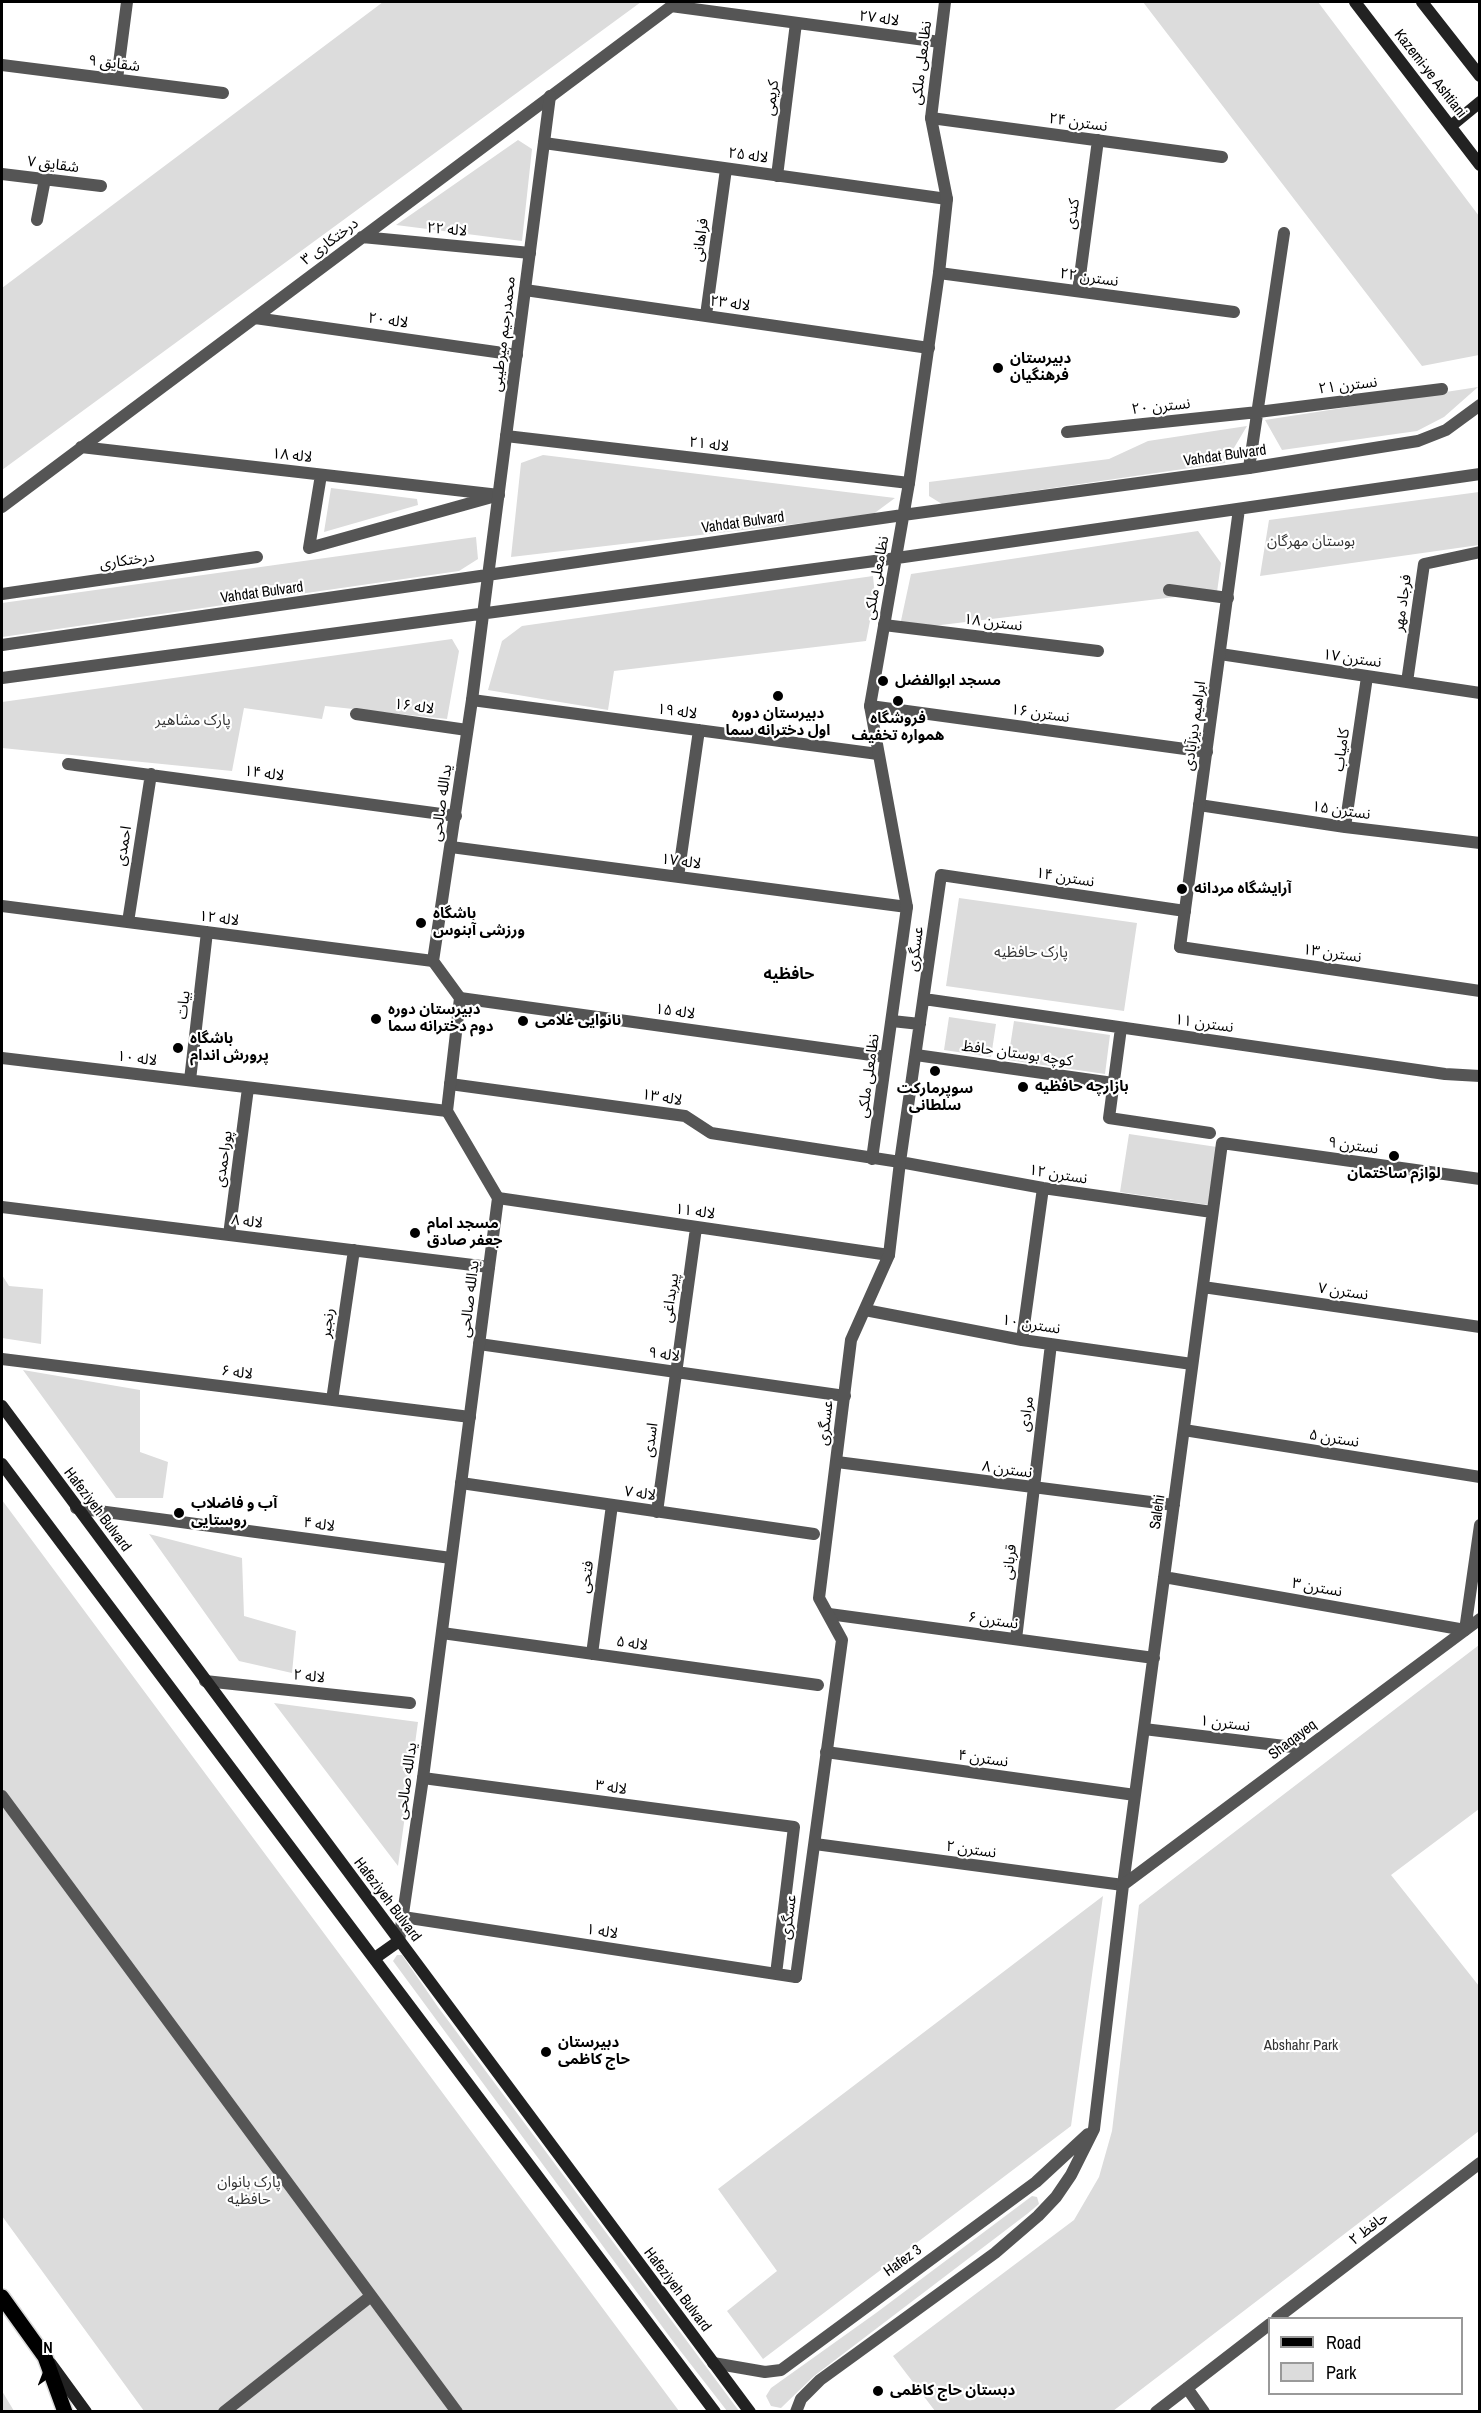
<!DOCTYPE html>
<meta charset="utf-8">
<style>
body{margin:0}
#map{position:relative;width:1481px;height:2413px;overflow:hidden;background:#fff;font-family:"Archivo Narrow",sans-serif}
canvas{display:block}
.frame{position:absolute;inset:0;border:3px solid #000;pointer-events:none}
.legend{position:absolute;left:1268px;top:2317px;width:195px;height:78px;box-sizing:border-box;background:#fff;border:2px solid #999;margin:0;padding:8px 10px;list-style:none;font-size:18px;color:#000}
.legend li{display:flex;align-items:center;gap:12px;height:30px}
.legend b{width:30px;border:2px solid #999}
.north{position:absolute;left:18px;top:2335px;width:60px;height:60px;-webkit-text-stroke:4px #fff;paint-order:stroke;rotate:0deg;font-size:16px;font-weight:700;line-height:24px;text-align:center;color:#000}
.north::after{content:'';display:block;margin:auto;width:21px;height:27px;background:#000;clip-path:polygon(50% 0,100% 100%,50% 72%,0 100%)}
</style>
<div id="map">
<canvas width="1481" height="2413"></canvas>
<div class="frame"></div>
<ul class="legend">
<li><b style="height:8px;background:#000"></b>Road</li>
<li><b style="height:16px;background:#dcdcdc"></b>Park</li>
</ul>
<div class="north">N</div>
</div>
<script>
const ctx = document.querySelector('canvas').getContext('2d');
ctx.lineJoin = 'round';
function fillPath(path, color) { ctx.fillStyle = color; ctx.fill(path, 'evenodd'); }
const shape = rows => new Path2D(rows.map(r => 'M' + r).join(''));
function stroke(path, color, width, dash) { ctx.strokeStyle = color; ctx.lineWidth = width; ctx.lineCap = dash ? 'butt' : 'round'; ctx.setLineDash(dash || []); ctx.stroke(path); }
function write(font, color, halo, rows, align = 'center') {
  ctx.font = font + ' "Archivo Narrow","Noto Sans Arabic",sans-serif'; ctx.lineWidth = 4.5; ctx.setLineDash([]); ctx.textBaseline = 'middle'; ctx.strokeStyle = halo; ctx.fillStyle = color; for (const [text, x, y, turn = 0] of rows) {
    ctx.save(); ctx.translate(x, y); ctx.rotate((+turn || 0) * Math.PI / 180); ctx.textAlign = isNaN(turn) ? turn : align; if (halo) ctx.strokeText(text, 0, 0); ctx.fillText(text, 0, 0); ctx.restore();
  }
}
fillPath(shape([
 [383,2,641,2,2,470,2,288],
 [1143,2,1318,2,1479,216,1479,355,1422,366],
 [518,140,532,149,522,241,396,225],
 [1478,387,1444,417,1417,431,1282,450,1265,420],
 [1247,426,1225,463,942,504,929,496,929,482,1109,459,1148,441],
 [543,455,895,498,872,515,511,557,521,463],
 [331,488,417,499,418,505,324,532],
 [1479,492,1479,545,1260,576,1269,520],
 [1198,531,1221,563,1217,592,899,630,911,574],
 [476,537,478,559,459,571,2,637,2,603],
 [873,576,875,596,866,641,614,671,608,710,488,690,502,641,522,626],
 [452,639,459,651,447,719,325,706,322,719,244,708,232,771,2,748,2,702],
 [959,898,1137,923,1124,1011,946,986],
 [949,1017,996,1024,991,1057,944,1050],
 [1014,1021,1110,1035,1105,1074,1008,1060],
 [1129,1134,1217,1147,1209,1205,1120,1192],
 [2,1275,9,1286,43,1289,41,1344,2,1338],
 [23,1370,140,1390,140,1452,168,1462,163,1498,116,1498],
 [2,1500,679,2411,144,2411,2,2216],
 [149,1534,242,1558,244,1616,296,1631,292,1673,239,1661],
 [1479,1645,1479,1809,1391,1875,1479,1986,1479,2131,1113,2411,935,2411,893,2356,1074,2220,1099,2177,1112,2131,1139,1905],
 [274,1703,418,1722,398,1866],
 [1103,1896,1071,2126,763,2359,727,2311,777,2271,718,2189],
 [397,1955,402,1955,438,2007,739,2411,727,2411,675,2344,393,1961],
 [1032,2196,1037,2197,1039,2204,1027,2214,814,2376,781,2408,771,2406,766,2396,771,2388,876,2313],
 [2,2391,14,2411,2,2411]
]), '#dcdcdc');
const primary = shape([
 [2,2297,45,2357,65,2412]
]);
stroke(primary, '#dbdbdb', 18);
stroke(shape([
 [2,1796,457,2412],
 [224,2412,371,2296]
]), '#555', 12);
stroke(shape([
 [671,6,940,42],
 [2,65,223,93],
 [117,79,127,2],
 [931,118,1222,157],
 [544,143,947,199],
 [2,174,101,186],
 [777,176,796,23],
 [37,220,45,179],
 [362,237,530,253],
 [939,273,1234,312],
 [525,290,929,348],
 [1078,291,1098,140],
 [706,315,726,169],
 [255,318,517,355],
 [1067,432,1258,412,1442,389],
 [506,436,909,483],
 [81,447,499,495],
 [1249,468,1284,233],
 [321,475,309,548,492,497],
 [2,507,677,2],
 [1169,590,1228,598],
 [2,594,257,557],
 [884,625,1098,651],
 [1220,654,1480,693],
 [1407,682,1424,564,1480,552],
 [472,700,878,754],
 [870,706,1207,752],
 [356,714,467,730],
 [68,764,456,816],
 [1199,805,1345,827,1480,843],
 [1345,827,1367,677],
 [451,847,907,907],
 [678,877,699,730],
 [2,906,433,961],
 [128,922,151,774],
 [1180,947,1480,991],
 [460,998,886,1057],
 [924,999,1445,1074,1480,1076],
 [892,1021,920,1024],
 [1121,1028,1109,1118,1210,1133],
 [916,1055,1113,1083],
 [2,1058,447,1111],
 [190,1080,207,932],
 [450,1084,685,1116,711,1133,900,1162,1043,1188,1212,1212],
 [900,1162,941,875,1185,911],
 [498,1198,889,1255],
 [2,1207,489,1267],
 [229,1235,248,1088],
 [1203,1287,1480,1327],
 [865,1310,1022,1340,1192,1364],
 [1022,1340,1043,1188],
 [479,1344,845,1396],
 [2,1359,470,1417],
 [332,1400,354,1250],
 [1184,1430,1480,1477],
 [837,1462,1174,1505],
 [461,1483,814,1534],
 [76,1508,451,1558],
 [657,1512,696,1228],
 [1164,1577,1465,1630],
 [829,1614,1154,1658],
 [442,1633,818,1685],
 [1016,1639,1051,1344],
 [592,1654,612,1505],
 [205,1681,410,1703],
 [1144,1729,1301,1748],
 [826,1752,1135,1795],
 [423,1778,794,1827,776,1974],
 [815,1844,1123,1885,1222,1143,1480,1179],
 [403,1917,796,1977],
 [1277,2318,1480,2163],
 [1187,2388,1204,2412],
 [1156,2412,1270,2324]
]), '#555', 12);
stroke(shape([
 [2,645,903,515,1249,468,1418,441,1446,430,1480,405],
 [2,678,897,558,1480,474],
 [1180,947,1239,509],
 [872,1159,907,907,870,706,909,483,939,273,947,199,931,118,945,2],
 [1465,1630,1480,1525],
 [399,1941,423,1778,498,1198,447,1111,460,998,433,961,472,700,550,96],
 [796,1977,842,1640,819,1598,851,1340,889,1255,900,1162],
 [713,2363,765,2372,781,2370,1036,2182,1088,2134],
 [796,2412,801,2399,820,2380,995,2253,1038,2216,1056,2197,1071,2175,1094,2129,1123,1885,1480,1619]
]), '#555', 12);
stroke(shape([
 [1355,2,1480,165],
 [1422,2,1480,76],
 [1451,126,1480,102],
 [2,1406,750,2412],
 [2,1464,715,2412],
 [375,1958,399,1941],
 [51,2364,86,2412]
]), '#222', 12);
stroke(primary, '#000', 15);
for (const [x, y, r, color] of [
 [998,368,6,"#000"],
 [883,681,6,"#000"],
 [778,696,6,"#000"],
 [898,701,6,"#000"],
 [1182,889,6,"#000"],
 [421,923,6,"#000"],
 [376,1019,6,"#000"],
 [523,1021,6,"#000"],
 [178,1048,6,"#000"],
 [935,1071,6,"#000"],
 [1023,1087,6,"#000"],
 [1394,1156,6,"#000"],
 [415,1233,6,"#000"],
 [179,1513,6,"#000"],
 [546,2052,6,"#000"],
 [878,2391,6,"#000"]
]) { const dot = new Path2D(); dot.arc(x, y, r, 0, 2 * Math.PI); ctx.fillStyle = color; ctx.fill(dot); stroke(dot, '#fff', 2); }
write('15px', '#000', '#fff', [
 ["لاله ۲۷",879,19,8],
 ["نظامعلی ملکی",922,63,-83],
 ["شقایق ۹",114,64,7],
 ["Kazemi-ye Ashtiani",1430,74,52],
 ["کریمی",772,98,-83],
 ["نسترن ۲۴",1078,123,8],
 ["لاله ۲۵",748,156,8],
 ["شقایق ۷",53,165,7],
 ["کندی",1073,214,-82],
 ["لاله ۲۲",447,230,5],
 ["فراهانی",701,240,-82],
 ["درختکاری ۳",330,242,-37],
 ["نسترن ۲۲",1089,278,8],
 ["لاله ۲۳",730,304,8],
 ["لاله ۲۰",388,321,8],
 ["محمدرحیم میرطیبی",504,334,-83],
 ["نسترن ۲۱",1348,386,-7],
 ["نسترن ۲۰",1161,407,-6],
 ["لاله ۲۱",709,445,7],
 ["لاله ۱۸",292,456,6],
 ["Vahdat Bulvard",1225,456,-8],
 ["Vahdat Bulvard",743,523,-8],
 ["درختکاری",127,561,-8],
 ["نظامعلی ملکی",877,578,-80],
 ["Vahdat Bulvard",262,593,-8],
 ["فرجاد مهر",1403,603,-82],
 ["نسترن ۱۸",993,623,7],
 ["نسترن ۱۷",1352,659,8],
 ["لاله ۱۶",414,707,8],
 ["لاله ۱۹",677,712,8],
 ["نسترن ۱۶",1040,714,8],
 ["ابراهیم دیزآبادی",1195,726,-82],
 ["کامیاب",1342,750,-82],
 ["لاله ۱۴",264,774,8],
 ["یدالله صالحی",442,803,-82],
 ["نسترن ۱۵",1341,811,8],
 ["احمدی",124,846,-81],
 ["لاله ۱۷",681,862,8],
 ["نسترن ۱۴",1065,878,9],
 ["لاله ۱۲",219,919,7],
 ["عسگری",916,949,-82],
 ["نسترن ۱۳",1332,954,8],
 ["بیات",184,1005,-83],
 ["لاله ۱۵",675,1012,8],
 ["نسترن ۱۱",1204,1024,8],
 ["کوچه بوستان حافظ",1017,1054,8],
 ["لاله ۱۰",137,1059,7],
 ["نظامعلی ملکی",869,1076,-82],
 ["لاله ۱۳",662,1098,9],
 ["نسترن ۹",1353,1146,8],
 ["پوراحمدی",224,1159,-82],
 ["نسترن ۱۲",1058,1175,9],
 ["لاله ۱۱",695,1212,8],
 ["لاله ۸",247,1222,7],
 ["نسترن ۷",1343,1292,8],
 ["پیربداغی",671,1298,-82],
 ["یدالله صالحی",470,1299,-83],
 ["رنجبر",328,1323,-82],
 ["نسترن ۱۰",1031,1325,9],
 ["لاله ۹",664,1355,8],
 ["لاله ۶",237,1373,7],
 ["مرادی",1027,1414,-83],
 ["عسگری",826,1423,-83],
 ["نسترن ۵",1334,1439,9],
 ["اسدی",651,1440,-82],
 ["نسترن ۸",1007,1470,8],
 ["لاله ۷",640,1494,8],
 ["Hafeziyeh Bulvard",97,1510,53],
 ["Salehi",1158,1512,-82],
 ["لاله ۴",319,1525,8],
 ["قربانی",1010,1562,-83],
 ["فتحی",587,1577,-82],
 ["نسترن ۳",1317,1588,10],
 ["نسترن ۶",993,1621,8],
 ["لاله ۵",632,1644,8],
 ["لاله ۲",309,1677,6],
 ["نسترن ۱",1225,1724,7],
 ["Shaqayeq",1293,1740,-37],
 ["نسترن ۴",983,1759,8],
 ["یدالله صالحی",407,1781,-82],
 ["لاله ۳",611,1788,8],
 ["نسترن ۲",971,1850,8],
 ["Hafeziyeh Bulvard",387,1900,53],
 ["عسگری",789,1917,-82],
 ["لاله ۱",602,1932,9],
 ["حافظ ۲",1369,2229,-37],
 ["Hafez 3",903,2261,-36],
 ["Hafeziyeh Bulvard",677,2290,53]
]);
write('bold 15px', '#000', '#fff', [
 ["دبیرستان",1010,359],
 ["فرهنگیان",1010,376],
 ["مسجد ابوالفضل",895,681],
 ["دبیرستان دوره",778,714,"center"],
 ["اول دخترانه سما",778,731,"center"],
 ["فروشگاه",898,719,"center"],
 ["همواره تخفیف",898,736,"center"],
 ["آرایشگاه مردانه",1194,889],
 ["باشگاه",433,914],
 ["ورزشی آبنوس",433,931],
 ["دبیرستان دوره",388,1010],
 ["دوم دخترانه سما",388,1027],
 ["نانوایی غلامی",535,1021],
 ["باشگاه",190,1039],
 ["پرورش اندام",190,1056],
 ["بازارچه حافظیه",1035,1087],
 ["سوپرمارکت",935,1089,"center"],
 ["سلطانی",935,1106,"center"],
 ["لوازم ساختمان",1394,1174,"center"],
 ["مسجد امام",427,1224],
 ["جعفر صادق",427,1241],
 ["آب و فاضلاب",191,1504],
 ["روستایی",191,1521],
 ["دبیرستان",558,2043],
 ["حاج کاظمی",558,2060],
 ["دبستان حاج کاظمی",890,2391]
], 'left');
write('15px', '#333', '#fff', [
 ["بوستان مهرگان",1311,542],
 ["پارک مشاهیر",193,721],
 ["پارک حافظیه",1031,953],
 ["Abshahr Park",1301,2046],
 ["پارک بانوان",249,2183],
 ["حافظیه",249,2200]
]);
write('bold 16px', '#000', '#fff', [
 ["حافظیه",789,975]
]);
</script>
